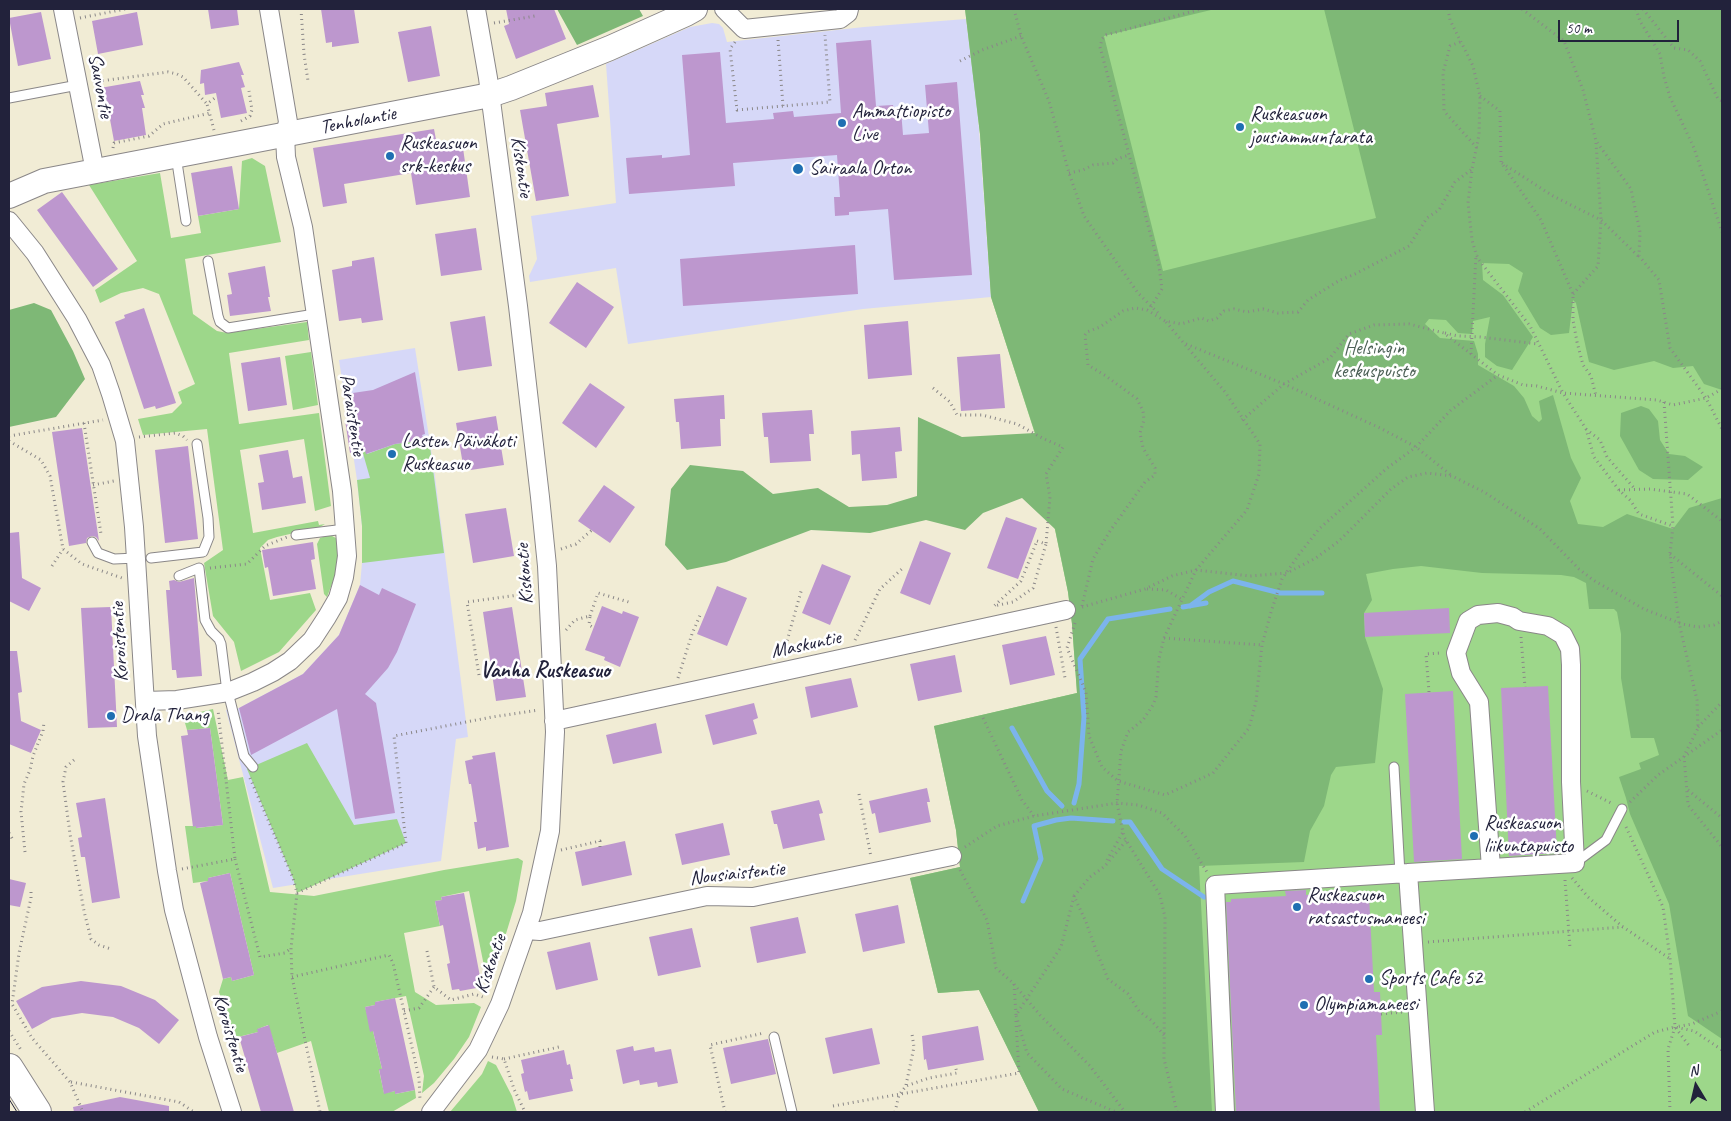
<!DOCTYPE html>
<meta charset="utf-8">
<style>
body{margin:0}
#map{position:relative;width:1731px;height:1121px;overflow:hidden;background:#f1ecd5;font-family:Caveat,sans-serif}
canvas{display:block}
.frame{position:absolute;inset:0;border:10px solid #22223b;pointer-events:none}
.north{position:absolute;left:1671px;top:1061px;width:50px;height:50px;-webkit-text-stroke:4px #fff;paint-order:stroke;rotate:351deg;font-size:14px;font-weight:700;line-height:20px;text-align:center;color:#22223b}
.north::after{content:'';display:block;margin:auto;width:18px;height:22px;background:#22223b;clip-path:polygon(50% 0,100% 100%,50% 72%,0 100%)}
.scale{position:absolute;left:1558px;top:20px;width:121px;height:22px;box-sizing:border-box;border:2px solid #22223b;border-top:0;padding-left:6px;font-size:15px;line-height:18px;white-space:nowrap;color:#22223b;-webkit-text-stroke:4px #fff;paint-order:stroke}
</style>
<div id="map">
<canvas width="1731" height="1121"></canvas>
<div class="frame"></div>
<div class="north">N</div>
<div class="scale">50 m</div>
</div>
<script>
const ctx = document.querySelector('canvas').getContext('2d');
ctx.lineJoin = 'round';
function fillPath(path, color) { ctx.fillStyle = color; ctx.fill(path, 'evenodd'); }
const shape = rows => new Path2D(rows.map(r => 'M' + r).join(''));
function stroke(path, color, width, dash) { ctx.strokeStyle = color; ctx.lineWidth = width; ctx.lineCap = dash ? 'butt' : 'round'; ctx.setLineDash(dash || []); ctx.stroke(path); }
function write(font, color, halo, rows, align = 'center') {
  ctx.font = font + ' Caveat,sans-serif'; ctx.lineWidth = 5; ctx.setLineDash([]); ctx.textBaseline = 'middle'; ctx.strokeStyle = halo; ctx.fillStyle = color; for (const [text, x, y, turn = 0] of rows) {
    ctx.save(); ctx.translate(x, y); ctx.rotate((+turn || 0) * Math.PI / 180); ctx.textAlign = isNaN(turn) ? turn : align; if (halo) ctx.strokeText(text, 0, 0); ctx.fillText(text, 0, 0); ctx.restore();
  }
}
fillPath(shape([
 [966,19,972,63,975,74,991,297,863,309,628,344,616,268,530,282,529,276,537,259,531,216,616,203,606,64,690,27,712,23,719,24,723,28,727,42,864,27],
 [415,348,434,469,468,737,456,739,441,861,273,888,226,710,239,708,303,674,339,635,360,585,362,563,362,526,357,480,339,360]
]), '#d6d8f8');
fillPath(shape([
 [965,9,1722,9,1722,1112,1039,1112,979,990,938,993,910,878,960,867,956,830,934,726,1077,693,1072,624,1068,592,1035,434,991,297,980,134],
 [252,158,265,166,281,242,185,259,193,314,217,331,227,333,307,322,309,340,229,353,239,424,319,413,331,506,315,511,304,439,240,450,253,533,318,521,319,525,325,524,320,527,277,537,268,540,260,548,270,600,310,593,316,610,279,652,241,671,234,642,213,616,204,563,223,550,207,429,143,435,138,419,172,413,182,403,178,392,195,384,159,294,143,288,121,293,100,303,95,290,137,261,89,185,160,173,171,238,201,233,198,216,239,209,242,161],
 [311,352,318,405,293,410,285,356],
 [429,439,444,553,362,563,362,526,357,480,370,478,362,450,364,449,367,454,395,444],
 [326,536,332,536,338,539,339,554,335,576,327,597,324,594,317,544,320,538],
 [213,709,228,780,243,777,270,892,314,896,444,870,518,858,523,861,516,901,493,976,485,971,469,891,441,897,442,900,435,901,440,926,404,933,415,992,436,1005,474,1003,481,1007,469,1037,454,1059,434,1083,422,1093,424,1076,406,996,375,1002,375,1005,365,1007,373,1031,382,1069,379,1070,384,1093,395,1091,395,1094,415,1090,416,1098,392,1112,329,1112,311,1041,277,1053,268,1025,258,1029,258,1032,234,1038,219,992,223,979,231,977,232,981,254,975,230,873,208,878,208,881,193,883,185,826,196,826,197,828,223,825,210,728,187,730,183,716],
 [307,743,354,825,397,819,406,843,297,893,293,878,247,769],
 [488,1061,496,1065,512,1096,517,1112,450,1112,482,1074]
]), '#9dd78a');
fillPath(shape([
 [557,9,639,9,643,16,577,45],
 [965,9,1215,9,1104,36,1163,271,1376,218,1324,9,1722,9,1722,390,1704,384,1693,366,1673,368,1654,361,1614,370,1589,362,1576,303,1573,300,1569,333,1551,335,1540,328,1518,291,1523,273,1509,264,1482,263,1483,280,1503,295,1533,337,1512,370,1497,366,1485,357,1485,344,1490,317,1473,321,1472,334,1458,333,1446,320,1429,319,1425,324,1440,338,1474,341,1478,354,1478,365,1514,386,1524,398,1532,416,1539,422,1542,419,1539,401,1553,395,1571,458,1581,478,1570,501,1578,524,1603,527,1627,514,1673,529,1689,508,1722,498,1722,1039,1688,1016,1669,904,1630,814,1626,798,1619,777,1641,769,1639,763,1659,755,1654,738,1631,738,1621,678,1621,634,1617,612,1614,609,1589,609,1586,583,1574,577,1561,575,1482,573,1421,566,1393,569,1366,574,1372,600,1364,613,1365,637,1383,689,1375,763,1336,767,1331,775,1324,806,1310,831,1304,862,1199,866,1212,1112,1039,1112,979,990,938,993,910,878,960,867,956,830,934,726,1077,693,1072,624,1068,592,1055,529,1022,498,983,513,965,530,926,520,870,533,811,530,726,562,687,570,665,545,671,489,690,465,743,471,773,494,818,488,849,507,887,505,917,496,918,417,962,437,1035,433,991,297,980,134],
 [34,303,51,310,73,351,85,379,56,417,9,427,9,310],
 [1641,406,1649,409,1658,421,1660,440,1669,454,1685,456,1703,467,1688,480,1653,479,1639,470,1620,436,1621,413]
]), '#7eb876');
stroke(shape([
 [1190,606,1209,592,1233,581,1280,593,1322,593],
 [1183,607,1206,603],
 [1012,728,1047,791,1062,806],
 [1074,803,1079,784,1084,717,1080,659,1108,619,1170,609],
 [1124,822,1130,822,1162,869,1204,897],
 [1023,901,1041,859,1034,826,1056,820,1071,818,1113,821]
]), '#7cb4ec', 5);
fillPath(shape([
 [208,9,237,9,239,25,211,29],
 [321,9,354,9,359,43,332,47,332,42,326,43],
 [506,9,554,9,566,39,516,59,504,26,509,24],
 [41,12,51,59,18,66,9,18],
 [137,12,143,45,98,54,92,21],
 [431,26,440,76,408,82,398,32],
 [871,40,876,106,893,105,894,111,901,110,903,135,929,133,925,85,957,82,972,275,894,280,888,209,849,212,849,215,835,216,834,197,840,197,837,155,733,163,735,186,629,194,626,158,662,155,662,158,690,155,682,55,720,52,726,123,774,119,773,113,793,111,794,117,841,113,836,43],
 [239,62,244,75,241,75,245,87,241,88,247,113,221,118,216,93,205,95,204,83,200,84,201,70],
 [140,81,144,95,141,95,145,108,142,108,146,135,114,141,109,114,105,114,105,102,102,102,100,88],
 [593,85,599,117,557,124,569,196,536,201,520,110,547,106,545,93],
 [434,129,437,145,462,141,470,197,416,205,411,173,344,184,347,203,323,207,313,148],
 [232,166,239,209,198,216,191,173],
 [62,192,118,269,93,287,37,210],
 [476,228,482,270,441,276,435,234],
 [855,245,858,294,683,306,680,259],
 [374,257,383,320,362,323,361,318,339,321,332,270,352,266,352,261],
 [265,266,270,297,268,297,271,311,230,316,227,295,232,294,228,273],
 [577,282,614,307,586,348,549,323],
 [144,308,176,403,156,409,155,406,144,409,115,322,125,318,124,315],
 [485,316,492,366,458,371,450,322],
 [908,321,912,375,868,379,864,325],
 [1000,354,1005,408,961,411,957,357],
 [280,357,287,405,248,411,241,363],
 [415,372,425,434,422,435,424,440,395,444,366,454,365,450,350,453,345,420,350,418,346,394,373,390],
 [590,383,625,407,596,448,562,423],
 [724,395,725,419,720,419,721,446,681,449,679,422,676,422,674,399],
 [812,410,814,434,809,434,811,461,770,463,768,437,764,437,762,413],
 [496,416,504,465,464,471,456,423],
 [900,427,902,451,895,452,897,478,862,481,860,454,852,455,851,431],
 [82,428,99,541,96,537,92,536,87,538,86,543,69,546,52,432],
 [188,446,198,539,165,543,155,450],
 [288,450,293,478,302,476,306,503,262,510,258,483,264,482,259,455],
 [604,485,635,507,610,543,578,521],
 [506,508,514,556,473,563,465,514],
 [1006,517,1037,528,1018,579,987,568],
 [19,532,22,578,41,588,29,611,9,601,9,533],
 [920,541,951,553,930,605,900,593],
 [313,542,315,559,311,560,316,589,273,596,268,567,265,568,262,550],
 [822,564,851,576,830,625,802,613],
 [194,578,202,676,177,678,176,670,172,670,166,590,170,590,169,581,174,580,179,582],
 [360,585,379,595,382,588,416,604,397,652,388,668,365,694,376,703,395,813,355,819,337,709,251,755,239,708,303,674,339,635],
 [717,586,747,598,727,646,697,634],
 [602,606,622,614,623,611,639,617,620,667,604,660,605,657,585,650],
 [111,607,117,727,88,728,81,608],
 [512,607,526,697,496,701,483,612],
 [1449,608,1450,633,1365,637,1364,613],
 [1046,636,1055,675,1010,685,1002,645],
 [9,651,17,651,22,692,18,693,21,721,41,730,31,753,9,744],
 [955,655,962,692,918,701,910,664],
 [851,678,858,707,811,718,805,687],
 [1548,686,1557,853,1509,856,1501,688],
 [1453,691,1462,859,1414,862,1405,694],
 [754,703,758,718,753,720,757,734,713,745,705,715],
 [656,723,662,753,613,764,606,735],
 [210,728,223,825,196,828,196,826,193,827,181,736,188,735,187,730],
 [495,752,509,847,486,851,486,847,478,849,474,822,477,822,471,784,469,784,465,761,473,759,472,756],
 [927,788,930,802,927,802,931,822,879,833,875,813,872,814,869,801],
 [105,798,120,898,92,903,85,857,81,857,78,838,82,837,76,803],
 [819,800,823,813,819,814,825,840,783,849,777,824,774,824,771,811],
 [723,823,730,855,682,865,675,834],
 [625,841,632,875,582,886,575,852],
 [230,873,254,975,232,981,231,977,223,979,200,883,208,881,208,878],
 [9,879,26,883,20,907,9,905],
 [1306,890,1306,895,1361,892,1361,896,1369,895,1374,992,1380,992,1382,1035,1376,1035,1380,1112,1236,1112,1226,902,1231,902,1231,899,1286,896,1285,891],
 [464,893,482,987,460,991,459,989,452,990,447,964,450,963,443,925,440,926,435,901,442,900,441,897],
 [898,905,905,943,863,952,855,914],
 [798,917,806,953,757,963,750,927],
 [692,928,701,967,658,976,649,937],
 [590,942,598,980,556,990,547,952],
 [81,981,121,986,155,1000,179,1020,159,1044,139,1028,113,1017,82,1013,52,1018,32,1029,16,1001,42,987],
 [395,998,415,1090,395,1094,395,1091,384,1094,379,1069,382,1069,373,1031,370,1032,365,1007,375,1005,375,1002],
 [269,1025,277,1053,294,1112,261,1112,239,1037,258,1032,257,1029],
 [978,1026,984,1060,928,1070,926,1059,924,1060,922,1036],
 [872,1028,880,1064,833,1074,825,1038],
 [768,1039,776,1074,731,1084,723,1048],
 [633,1046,634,1051,654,1047,655,1052,671,1049,678,1083,658,1087,657,1082,640,1085,639,1080,623,1084,616,1050],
 [564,1050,567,1065,570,1064,573,1079,570,1079,573,1091,529,1100,527,1091,525,1092,521,1074,524,1073,521,1060],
 [120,1097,169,1106,169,1112,74,1112,73,1107]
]), '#bd97ce');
const lane = shape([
 [9,98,78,85],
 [176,156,186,221],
 [208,261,218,316,220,322,228,328,315,314],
 [296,535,345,529],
 [92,542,98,553,114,559,137,558],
 [151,558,203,552,209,537,208,518,197,444],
 [179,576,199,568,205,620,211,631,219,639,221,644,226,684,244,756,253,767],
 [1394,767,1400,874],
 [1575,863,1606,840,1622,809],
 [774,1037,792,1112]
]);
const street = shape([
 [63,9,95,171],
 [724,9,744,29,840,19,848,13,849,9],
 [9,221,35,253,77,319,101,365,111,394,125,441,134,527,147,736,167,871,174,910,208,1037,232,1112],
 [145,701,177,700,228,692,253,682,273,672,290,661,312,640,327,617,338,598,344,577,347,556,342,491,303,227,286,157,285,134,288,122,269,9],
 [554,721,1066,610],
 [526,930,540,931,707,896,753,897,952,856],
 [431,1112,478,1050,500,1004,526,930,532,913,550,831,555,732,547,566,540,497,518,306,488,78,476,9],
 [1225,1112,1215,885,1408,873],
 [1425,1112,1408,873,1575,863,1571,782,1571,665,1570,649,1563,635,1548,626,1519,621,1513,617,1498,613,1478,615,1468,621,1456,653,1461,673,1479,702,1491,868]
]);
const secondary = shape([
 [9,196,44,181,490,95,511,88,610,48,686,14,695,9]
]);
const primary = shape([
 [9,1068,37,1112]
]);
stroke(lane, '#8a8788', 11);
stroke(street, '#8a8788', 20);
stroke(secondary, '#8a8788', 26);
stroke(primary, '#8a8788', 30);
stroke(shape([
 [301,9,304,54,308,81],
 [1014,9,1021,36,1049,101,1069,173,1084,216,1138,293,1160,315],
 [1448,9,1450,20,1473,66,1480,96,1479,135,1472,169,1468,203,1472,240,1476,254,1479,260,1530,326,1563,393,1657,400,1673,405,1706,398,1722,389],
 [1522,9,1564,41,1583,90,1596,141,1631,189,1640,232,1639,256,1659,280,1670,348,1706,398,1722,429],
 [1636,9,1640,21,1660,54,1664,77,1670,97,1694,148,1722,232],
 [1643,9,1674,48,1688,50,1700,61,1718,99,1722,101],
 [80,18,125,9],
 [494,23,535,16],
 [778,40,783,106],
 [735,42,730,49,737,110,830,102,825,35],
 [1460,42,1450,46,1443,73,1444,111,1477,148],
 [960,61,982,50,1021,36],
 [93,82,168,72,177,74,183,77,207,104],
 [1480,96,1500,111,1501,162,1541,220,1573,294,1573,320,1577,342,1583,365,1591,376,1596,396],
 [241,121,250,116,252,110,249,91],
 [214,130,207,104,216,97],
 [113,148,114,143,149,136,163,124,210,113],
 [1502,163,1553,196,1601,220,1638,256],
 [1069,173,1083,170,1093,165,1113,163,1117,159,1129,155],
 [1573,294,1598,266,1601,220,1596,142],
 [1151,307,1162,289,1159,266,1100,47,1102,39,1106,35,1201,9],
 [1166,322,1225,392,1260,444,1259,474,1247,510,1196,570,1164,638,1159,659,1156,697,1153,705,1143,720,1128,732,1121,751,1117,803,1124,837,1160,895,1165,917,1164,1059,1177,1112],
 [1445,333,1458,336,1480,337,1538,344],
 [1186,344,1284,384,1380,428,1416,447,1452,476],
 [1471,354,1476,254],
 [933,388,950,402,957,415,982,415,1017,424,1044,439,1063,447,1046,474,1050,497,1046,544],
 [1664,402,1673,526],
 [1242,420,1284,384,1330,358,1349,334,1374,325,1409,324,1444,333,1498,375,1523,385,1537,386,1563,393,1586,429,1594,457,1619,490,1631,501,1639,514,1673,526,1670,554,1679,623,1697,700,1698,728,1684,756,1688,805,1722,847],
 [84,423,101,534],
 [1586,429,1600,440,1607,457,1635,489],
 [9,436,103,420],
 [139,437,175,433,183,436,187,440],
 [9,441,41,460,50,476,63,549,82,564,122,578],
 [93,485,114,481],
 [1619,490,1650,489,1687,494,1722,521],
 [1037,541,1046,544,1033,588,1013,602,994,606,1021,581,1037,541],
 [561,549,576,544,592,530],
 [1670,554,1722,596],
 [52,566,63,549],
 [210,568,247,564,265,546,287,537],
 [1147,589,1166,590,1181,599],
 [1082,606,1093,559,1110,531,1145,482,1155,475,1155,468,1143,448,1140,433,1144,420,1143,411,1137,399,1106,376,1088,365,1085,335,1087,332,1100,327,1123,311,1135,308,1147,310,1165,321,1181,324,1201,318,1209,321,1217,318,1224,311,1234,309,1247,312,1263,309,1278,313,1298,312,1308,300,1340,280,1353,275,1409,246,1427,218,1439,210,1455,182,1472,169],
 [1082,607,1145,589,1172,576,1196,570,1250,576,1287,573,1316,558,1339,541,1391,489,1408,477,1427,473,1452,476,1484,492,1540,529,1579,569,1593,580,1644,609,1682,624,1698,627,1714,625,1722,621],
 [590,616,598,593,632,603],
 [1075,623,1067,648,1086,692,1089,736,1102,767,1118,781,1165,795,1213,773,1249,728,1256,702,1262,645,1271,612,1282,579,1300,553,1319,529,1386,469,1416,447,1451,410,1498,375],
 [1056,627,1065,678],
 [566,630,575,620,590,616,589,625,594,628],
 [1521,637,1525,687],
 [1164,638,1262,645],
 [855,640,880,589,904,567],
 [783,655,802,588],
 [479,675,467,602,533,593],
 [678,678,692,634,701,613],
 [1429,692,1426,654,1440,653],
 [983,718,1022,800,1034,816],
 [1698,727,1722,702],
 [74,760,66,767,63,782,70,834,84,911,91,939,99,945,111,949],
 [250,778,293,878,297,893,291,948,292,977,320,1112],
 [1688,790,1722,818],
 [1587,791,1613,804],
 [859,794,871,857],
 [1630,802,1658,775,1722,730],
 [1626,827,1663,907,1670,958,1675,1027,1690,1047],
 [9,833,13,840],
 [1126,841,1105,866,1090,877,1074,896,1086,922,1096,950,1108,979,1128,994,1139,1011,1151,1020,1164,1035],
 [965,847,997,826,1034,816,1117,803,1138,805,1162,813,1185,836,1207,872],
 [561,850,600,841,600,847],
 [25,852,21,812,24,784,30,770,33,756,43,731,44,722],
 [235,859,260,957,285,953,290,949],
 [1107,860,1123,832],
 [182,869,235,859,218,710],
 [960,870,987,920,996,968,1013,983,1040,1015,1090,1066,1125,1112],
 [1572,878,1588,897,1623,927,1669,958],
 [1565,880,1570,948],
 [31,892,31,898,19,953,12,1004,32,1038,70,1082,83,1112],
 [297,893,406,843,394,736,492,717,539,710],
 [1074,896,1061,947,1016,1015,1027,1053,1062,1089,1116,1112],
 [1428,942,1623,927],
 [427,951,434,987,451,1000,474,994,486,998],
 [292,977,389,955,393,963,419,1078,420,1100],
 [1014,984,1016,1015],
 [404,1011,419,1008,434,987],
 [1381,1014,1403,1012],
 [9,1031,21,1050],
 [492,1057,504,1059,514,1089,525,1112],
 [504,1059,559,1047],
 [71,1082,179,1102,194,1112],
 [906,1085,914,1047,912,1034],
 [833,1106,1019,1073,1016,1021],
 [725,1112,710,1045,764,1033],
 [895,1112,899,1095,906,1086,929,1078,957,1073,955,1065],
 [1525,1112,1655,1032,1675,1027,1694,1031,1722,1050],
 [1670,1112,1668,1049,1675,1027,1692,1024,1722,1011]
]), '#8a8788', 3, [1, 4]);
stroke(lane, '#fff', 9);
stroke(street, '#fff', 18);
stroke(secondary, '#fff', 24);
stroke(primary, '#fff', 28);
stroke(shape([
 [9,1099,17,1112]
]), '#22223b', 1);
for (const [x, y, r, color] of [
 [842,123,5,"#1f6fb2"],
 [1240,127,5,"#1f6fb2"],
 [390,156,5,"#1f6fb2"],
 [798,169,6,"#1f6fb2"],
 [392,454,5,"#1f6fb2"],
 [111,716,5,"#1f6fb2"],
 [1474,836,5,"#1f6fb2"],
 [1297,907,5,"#1f6fb2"],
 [1369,979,5,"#1f6fb2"],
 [1304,1005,5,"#1f6fb2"]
]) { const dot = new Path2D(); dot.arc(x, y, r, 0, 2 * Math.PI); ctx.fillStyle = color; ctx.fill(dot); stroke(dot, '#fff', 2); }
write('20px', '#22223b', '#fff', [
 ["Sauvontie",100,86,79],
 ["Tenholantie",358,121,-11],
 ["Kiskontie",521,167,82],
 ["Paraistentie",352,415,81],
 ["Kiskontie",525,574,-94],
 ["Koroistentie",120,642,-93],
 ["Maskuntie",806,645,-12],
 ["Nousiaistentie",737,874,-6],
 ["Kiskontie",491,964,-70],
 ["Koroistentie",230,1033,73]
]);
write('20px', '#22223b', '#fff', [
 ["Ammattiopisto",852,112],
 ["Live",852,135],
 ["Ruskeasuon",1250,115],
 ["jousiammuntarata",1250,138],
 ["Ruskeasuon",400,144],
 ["srk-keskus",400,167],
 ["Sairaala Orton",809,169],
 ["Lasten Päiväkoti",402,442],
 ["Ruskeasuo",402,465],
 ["Drala Thang",121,716],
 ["Ruskeasuon",1484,824],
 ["liikuntapuisto",1484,847],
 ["Ruskeasuon",1307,896],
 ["ratsastusmaneesi",1307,919],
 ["Sports Cafe 52",1379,979],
 ["Olympiamaneesi",1314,1005]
], 'left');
write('20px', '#4d6157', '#fff', [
 ["Helsingin",1374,349],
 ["keskuspuisto",1374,372]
]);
write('bold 22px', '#22223b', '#fff', [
 ["Vanha Ruskeasuo",545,671]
]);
</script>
